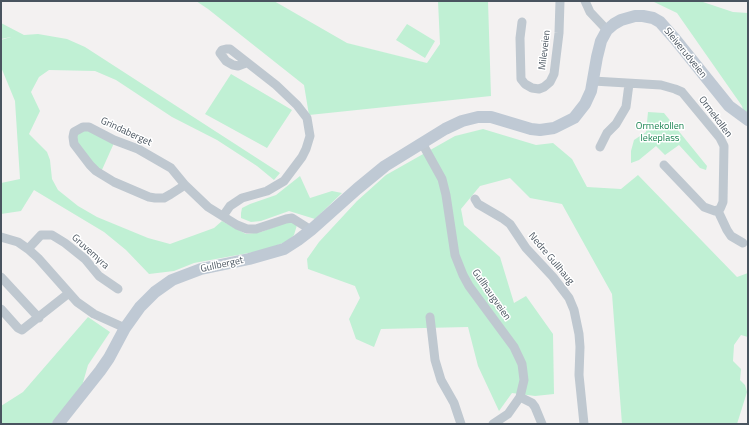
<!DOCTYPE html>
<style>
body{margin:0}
#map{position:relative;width:749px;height:425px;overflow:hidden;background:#f3f1f1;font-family:"Titillium Web",sans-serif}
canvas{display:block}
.frame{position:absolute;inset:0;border:2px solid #49545f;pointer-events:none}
</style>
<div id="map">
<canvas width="749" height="425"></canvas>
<div class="frame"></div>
</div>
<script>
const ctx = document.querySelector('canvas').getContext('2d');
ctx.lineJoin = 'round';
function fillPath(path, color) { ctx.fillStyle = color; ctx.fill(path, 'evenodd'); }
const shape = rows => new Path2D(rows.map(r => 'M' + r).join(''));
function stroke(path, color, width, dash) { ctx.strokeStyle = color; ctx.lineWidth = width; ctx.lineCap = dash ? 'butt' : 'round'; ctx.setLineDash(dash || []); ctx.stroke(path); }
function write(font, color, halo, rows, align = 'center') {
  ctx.font = font + ' "Titillium Web",sans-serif'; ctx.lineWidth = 3; ctx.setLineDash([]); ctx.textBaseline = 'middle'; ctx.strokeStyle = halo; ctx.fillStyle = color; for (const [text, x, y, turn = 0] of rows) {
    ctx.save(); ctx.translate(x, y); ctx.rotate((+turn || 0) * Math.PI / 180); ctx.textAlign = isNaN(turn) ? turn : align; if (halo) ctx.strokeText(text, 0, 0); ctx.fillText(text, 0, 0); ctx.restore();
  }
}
fillPath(shape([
 [196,1,274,1,347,43,427,63,440,44,438,1,488,1,491,96,309,115,304,85,208,9],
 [652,1,700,1,733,12,748,13,748,128,742,106,677,13],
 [1,23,24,35,38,34,67,39,85,47,280,173,274,180,257,166,217,140,172,117,116,80,95,71,49,70,39,77,31,92,40,111,29,134,47,152,50,160,52,179,58,190,78,206,97,217,148,238,170,244,214,228,222,221,246,234,261,232,285,223,292,222,297,225,294,235,288,241,265,250,194,263,174,271,149,274,126,250,104,232,34,190,21,211,1,214,1,183,20,179,15,101,1,67,1,40,11,37,1,39],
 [407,24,435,41,425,58,396,40],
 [231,74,292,110,267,148,205,114],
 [648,112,664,113,707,166,706,170,700,168,679,145,665,155,656,146,639,160,631,163,631,151,634,140,646,132],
 [85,129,114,143,101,172,81,150,75,136],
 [483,129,536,145,553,143,572,159,587,187,621,189,638,175,737,277,748,273,748,337,741,335,734,345,733,361,741,369,740,380,745,385,747,392,737,424,622,424,612,294,562,204,530,198,510,178,480,186,461,209,464,225,500,257,514,303,526,296,553,334,554,394,535,396,512,393,499,411,478,366,468,327,381,329,374,347,356,339,349,319,360,298,355,286,308,269,307,259,319,242,357,201,386,175,455,136],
 [300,176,310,198,332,191,342,193,315,219,289,211,261,221,251,222,241,218,241,213,242,208,250,204,276,195],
 [88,317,110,332,88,365,82,386,51,424,1,424,1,406,23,392]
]), '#c0f0d4');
stroke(shape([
 [585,1,590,12,607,30],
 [522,22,520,38,521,79,525,84,532,88,539,89,544,87,550,82,554,74,559,33,560,1],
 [593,81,661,85,675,89,682,92,720,138,724,146,723,202,720,209,715,211,704,207,664,165],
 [422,143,442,179,446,195,455,255,463,275,469,286,514,347,522,364,524,380,520,397,508,414,493,424],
 [600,147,607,133,616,124,626,107,629,84],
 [185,185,171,194,164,198,155,198,149,197,114,182,96,171,90,165,74,144,73,137,74,132,83,127,89,127,114,140,138,149,171,168,185,185,208,207,237,225,247,229,256,229,286,219,292,218,311,230],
 [475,199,478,204,502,218,510,224,526,248,553,277,569,298,574,310,579,334,580,347,579,375,584,424],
 [718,211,727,230,731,236,743,243],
 [223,216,230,206,242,198,267,191,284,181,302,157,306,149,310,136,307,118,297,105,276,85,230,49,226,49,222,50,220,53,226,61,233,65,238,66,246,63],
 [1,237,18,242,28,249,38,258,77,302,94,314,125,328],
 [28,249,41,235,52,235,65,243,85,259,99,276,118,289],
 [1,277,39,318],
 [1,309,18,328,22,330,69,293],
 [430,317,435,360,441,380,454,403,461,424],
 [520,397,532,403,535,407,542,424]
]), '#bfc8d0', 9);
stroke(shape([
 [58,424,100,371,109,358,125,328,140,307,155,292,172,280,201,269,249,259,284,249,298,240,311,230,357,189,385,166,445,129,462,121,478,117,491,117,531,129,540,130,554,128,574,118,585,104,591,91,597,57,601,41,607,30,614,24,621,20,635,16,643,16,653,18,660,22,675,39,729,106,748,120]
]), '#bfc9d4', 12);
write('10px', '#49545f', '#fff', [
 ["Mileveien",545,50,-83],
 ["Sleiverudveien",685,53,51],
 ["Ormekollen",715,117,53],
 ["Grindaberget",126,132,25],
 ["Gruvemyra",90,252,42],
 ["Nedre Gullhaug",551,259,50],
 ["Gullberget",222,265,-12],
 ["Gullhaugveien",491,295,55]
]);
write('10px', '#17824f', '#fff', [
 ["Ormekollen",660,127],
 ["lekeplass",660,139]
]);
</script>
